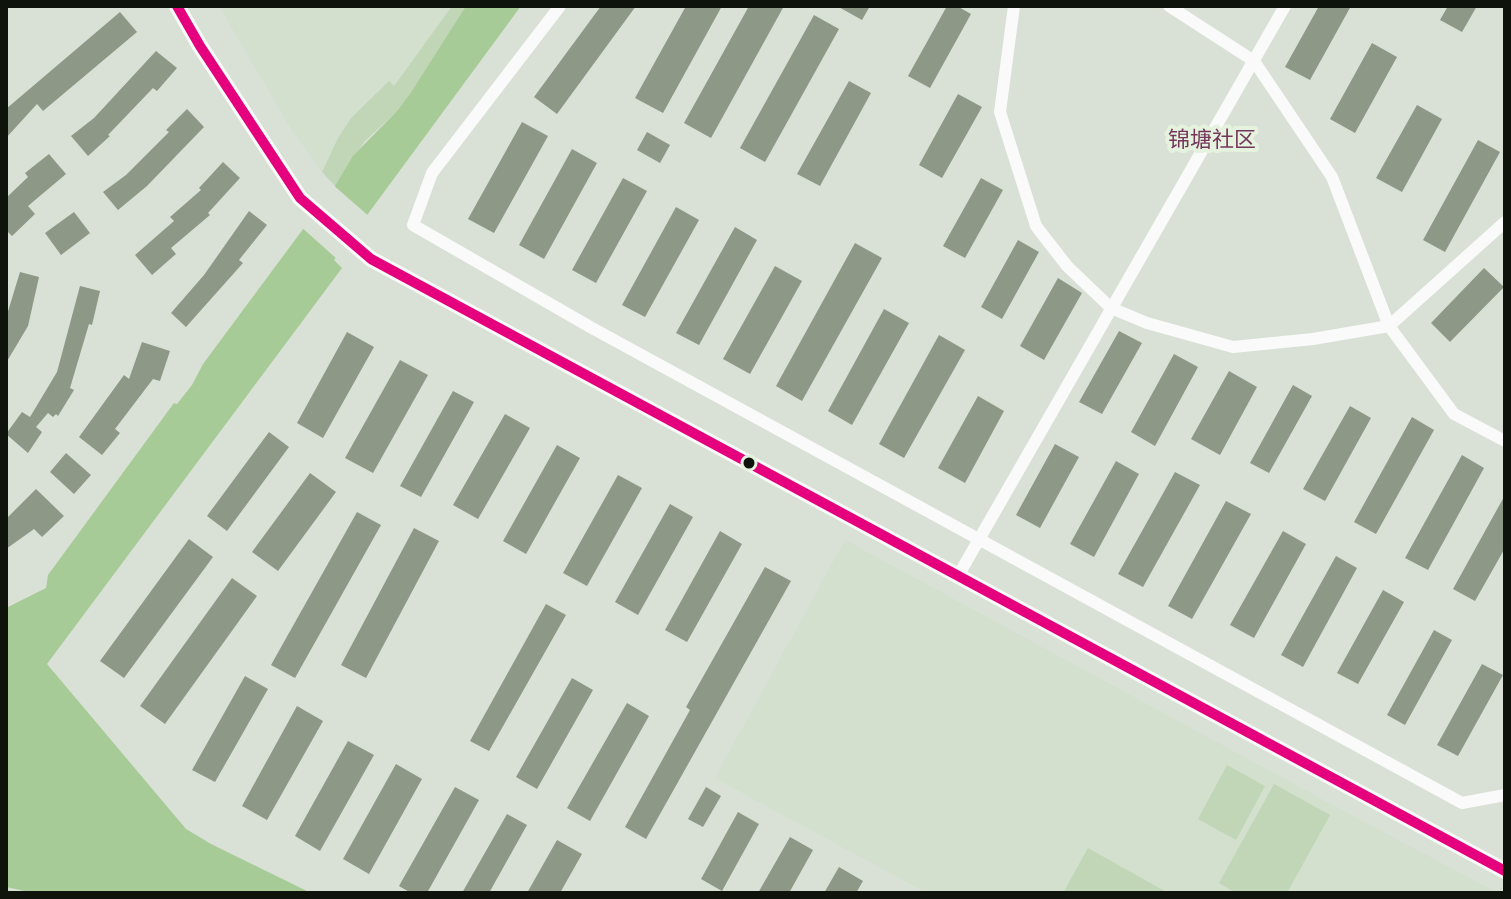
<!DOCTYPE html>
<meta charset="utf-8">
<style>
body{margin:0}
#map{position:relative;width:1511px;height:899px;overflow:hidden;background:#d9e0d6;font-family:"Open Sans",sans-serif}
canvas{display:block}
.frame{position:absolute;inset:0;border:8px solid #0e130c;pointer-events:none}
</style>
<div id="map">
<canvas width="1511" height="899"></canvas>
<div class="frame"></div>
</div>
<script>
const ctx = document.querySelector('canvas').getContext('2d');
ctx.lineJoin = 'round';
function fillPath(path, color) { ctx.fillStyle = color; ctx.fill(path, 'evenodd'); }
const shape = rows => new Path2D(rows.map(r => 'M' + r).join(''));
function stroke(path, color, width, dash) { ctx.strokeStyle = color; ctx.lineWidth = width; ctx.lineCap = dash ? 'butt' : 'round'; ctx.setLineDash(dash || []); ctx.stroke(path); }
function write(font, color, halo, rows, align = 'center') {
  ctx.font = font + ' "Open Sans","Noto Sans SC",sans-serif'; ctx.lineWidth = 8; ctx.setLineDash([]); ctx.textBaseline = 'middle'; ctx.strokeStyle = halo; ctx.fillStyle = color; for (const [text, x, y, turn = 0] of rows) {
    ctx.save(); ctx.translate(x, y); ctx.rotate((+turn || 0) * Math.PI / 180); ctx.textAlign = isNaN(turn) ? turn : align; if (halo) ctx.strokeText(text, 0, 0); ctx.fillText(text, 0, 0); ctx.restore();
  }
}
fillPath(shape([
 [219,6,452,6,394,86,388,81,351,118,338,138,322,172,291,129],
 [845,540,1349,814,1498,893,927,893,715,778]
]), '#d2e0cd');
fillPath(shape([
 [452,6,466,6,427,71,397,111,365,141,335,186,322,172,338,138,351,118,389,81,394,86],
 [1227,765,1265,786,1236,840,1198,819],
 [1274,784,1330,815,1287,893,1236,893,1219,883],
 [1088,848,1168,893,1063,893]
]), '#c0d6b7');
fillPath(shape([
 [466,6,521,6,334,260,342,268,47,664,186,829,211,844,311,893,34,893,6,887,6,608,46,588,48,575,174,403,177,404,192,385,203,364,335,186,353,156,397,111,412,91]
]), '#a7cb96');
fillPath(shape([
 [331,183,371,218,338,260,300,226]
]), '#d9e0d6');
fillPath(shape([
 [601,6,636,6,557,114,534,97],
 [686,6,722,6,663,113,635,98],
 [749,6,784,6,711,138,684,123],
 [837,6,870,6,862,20],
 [947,6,957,6,971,14,930,88,908,76],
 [1319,6,1351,6,1310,80,1285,67],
 [1448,6,1477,6,1462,32,1440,20],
 [120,12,137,32,43,111,37,104,6,138,6,109],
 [814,15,839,29,765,162,740,148],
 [1372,43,1397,57,1355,133,1330,119],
 [156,51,177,68,157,91,153,88,108,135,110,136,88,156,71,136,94,118],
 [849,81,871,93,820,186,797,174],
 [958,94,982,107,942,178,919,165],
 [1417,105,1442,119,1402,192,1376,178],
 [187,109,204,127,147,186,118,210,103,192,126,175,169,132,166,130],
 [522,122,548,136,494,233,468,219],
 [647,132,670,145,660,163,637,150],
 [1478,140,1500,152,1445,252,1423,240],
 [572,149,597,163,544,259,519,245],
 [49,154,66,174,28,206,35,214,12,236,6,230,6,198,28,177,25,173],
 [223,162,240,178,208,213,210,215,171,248,176,254,152,275,135,255,174,221,170,217,201,190,199,188],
 [623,178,647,191,596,283,572,270],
 [981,178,1003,190,965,258,943,246],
 [676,207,699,220,645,317,622,305],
 [249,211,267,225,239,260,243,263,186,327,171,313,204,275],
 [74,212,90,233,61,255,45,233],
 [735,227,757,240,699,345,676,333],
 [1018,240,1039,252,1002,319,981,307],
 [855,243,882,258,802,401,776,386],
 [775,266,802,281,750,374,723,359],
 [1484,268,1504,287,1450,342,1431,323],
 [20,272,39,277,28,326,6,363,6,318],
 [1058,278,1082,293,1044,360,1020,346],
 [80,286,100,291,92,325,89,324,70,388,74,390,58,416,56,414,53,417,48,413,36,427,42,432,28,453,6,434,22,412,30,417,57,372],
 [884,309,909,323,852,425,828,411],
 [1119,331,1142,343,1102,414,1079,402],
 [347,332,374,347,323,438,297,423],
 [939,335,965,350,904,458,879,444],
 [142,342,170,351,160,381,153,379,115,429,120,433,102,455,79,437,124,375,129,379],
 [1174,354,1198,367,1155,446,1131,432],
 [400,360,428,375,373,473,345,458],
 [1229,371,1257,387,1220,455,1191,439],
 [1293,385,1312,396,1269,473,1250,463],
 [453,391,474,402,421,497,400,486],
 [978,396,1004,411,965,483,938,468],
 [1350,406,1371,418,1325,501,1303,489],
 [505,414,530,428,478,519,453,505],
 [1412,417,1434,430,1376,534,1354,522],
 [269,432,289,447,227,531,207,516],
 [1055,444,1079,457,1040,528,1016,515],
 [557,445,580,458,526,554,503,541],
 [66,453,91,475,74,494,50,472],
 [1462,455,1484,468,1428,570,1405,558],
 [1116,461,1139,474,1094,557,1070,544],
 [1175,472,1200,485,1143,587,1118,574],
 [310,473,336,492,278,571,252,552],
 [618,475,642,488,587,586,563,573],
 [36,489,64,516,42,537,34,529,6,549,6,519],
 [1505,495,1505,548,1475,601,1453,589],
 [1226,501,1251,514,1192,619,1168,606],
 [670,504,693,517,638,615,615,602],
 [357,512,381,525,295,678,271,665],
 [414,528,439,541,366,678,341,665],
 [720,531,742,544,687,642,665,630],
 [1283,531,1306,544,1254,638,1230,625],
 [189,539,213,557,124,678,100,661],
 [1336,556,1357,568,1303,667,1281,655],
 [765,567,791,581,646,839,625,827,690,710,686,707],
 [232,578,257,596,165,724,140,706],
 [1383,590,1404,602,1358,684,1337,673],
 [546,604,566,615,489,751,470,741],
 [1434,630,1452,640,1405,725,1387,715],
 [1482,664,1503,675,1458,756,1437,745],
 [245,676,268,689,215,782,192,770],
 [572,678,593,690,537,789,516,777],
 [627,703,649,716,590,821,567,808],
 [297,706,323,721,267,820,242,806],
 [348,741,374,755,320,851,295,836],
 [396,764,422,779,369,874,343,859],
 [455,787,479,800,427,893,411,893,399,886],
 [706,787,721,796,703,827,688,819],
 [738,812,759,824,722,891,701,879],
 [507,814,527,825,489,893,462,893],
 [790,837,813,850,789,893,758,893],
 [557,840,582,854,560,893,527,893],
 [839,867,863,881,856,893,824,893]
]), '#8d9886');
stroke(shape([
 [560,6,432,173,413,225,592,328,1462,803,1505,795],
 [1014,6,1000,112,1036,226,1067,266,1111,308,1147,323,1233,347,1313,339,1389,326,1454,414,1505,441],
 [1169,6,1254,61,1332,177,1389,326,1505,222],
 [958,576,1285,6]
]), '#f9faf9', 12);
stroke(shape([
 [177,6,200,46,300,198,371,259,1505,871]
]), '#f9faf9', 16);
stroke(shape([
 [177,6,200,46,300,198,371,259,1505,871]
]), '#e5007d', 10);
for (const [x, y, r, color] of [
 [749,463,7,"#0e130c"]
]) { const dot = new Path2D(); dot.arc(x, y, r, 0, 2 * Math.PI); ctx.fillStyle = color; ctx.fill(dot); stroke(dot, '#e4f2de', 3); }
write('22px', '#75365b', '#e4f2de', [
 ["锦塘社区",1212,141]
]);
</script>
